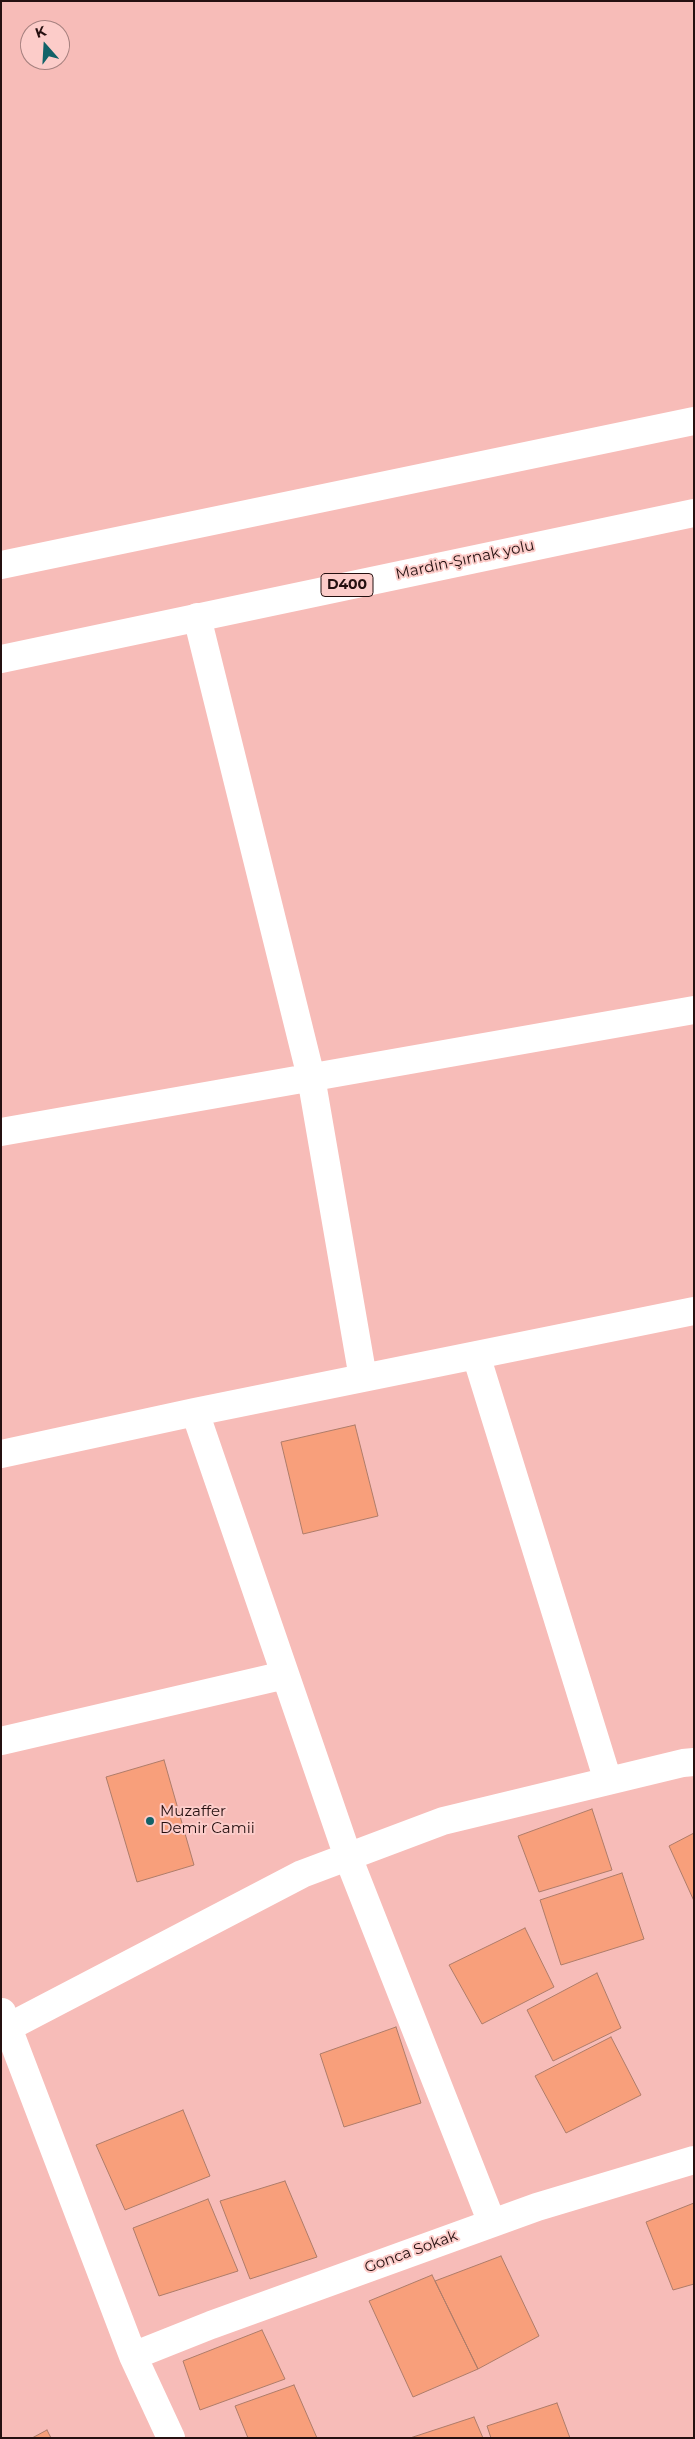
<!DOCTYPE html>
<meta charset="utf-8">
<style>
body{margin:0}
#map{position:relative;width:695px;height:2439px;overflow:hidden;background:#f7bcb8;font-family:Montserrat,sans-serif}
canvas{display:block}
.frame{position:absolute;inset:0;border:2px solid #251010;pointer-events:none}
.north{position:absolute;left:20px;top:20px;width:50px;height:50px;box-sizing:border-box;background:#fcccc9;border:1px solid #a6817f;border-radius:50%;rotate:341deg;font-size:14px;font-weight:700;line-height:20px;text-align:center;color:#251010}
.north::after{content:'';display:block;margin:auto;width:18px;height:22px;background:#126268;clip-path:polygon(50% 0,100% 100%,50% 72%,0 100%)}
</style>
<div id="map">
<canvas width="695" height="2439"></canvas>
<div class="frame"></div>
<div class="north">K</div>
</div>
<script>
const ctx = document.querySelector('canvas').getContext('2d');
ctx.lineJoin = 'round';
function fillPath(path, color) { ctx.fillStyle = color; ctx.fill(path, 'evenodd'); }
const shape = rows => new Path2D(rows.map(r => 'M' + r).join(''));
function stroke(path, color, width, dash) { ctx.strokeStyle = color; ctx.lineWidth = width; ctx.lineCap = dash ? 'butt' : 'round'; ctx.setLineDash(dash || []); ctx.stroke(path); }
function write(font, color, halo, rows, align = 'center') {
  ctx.font = font + ' Montserrat,sans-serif'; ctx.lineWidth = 4; ctx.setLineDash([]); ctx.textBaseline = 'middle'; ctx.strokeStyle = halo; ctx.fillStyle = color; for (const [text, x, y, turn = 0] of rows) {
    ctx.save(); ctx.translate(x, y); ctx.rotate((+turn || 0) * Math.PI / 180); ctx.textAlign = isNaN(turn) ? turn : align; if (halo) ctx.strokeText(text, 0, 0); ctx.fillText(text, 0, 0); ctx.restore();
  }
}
const building = shape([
 [355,1425,378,1516,303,1534,281,1442,355,1425],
 [164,1760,194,1865,137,1882,106,1777,164,1760],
 [592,1809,612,1870,539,1892,518,1836,592,1809],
 [694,1833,694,1901,669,1846,694,1833],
 [622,1873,644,1939,561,1965,540,1900,622,1873],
 [525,1928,554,1987,482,2024,449,1965,525,1928],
 [597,1973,621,2028,553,2061,527,2010,597,1973],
 [396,2027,421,2103,344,2127,320,2054,396,2027],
 [611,2037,641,2095,566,2133,535,2076,611,2037],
 [183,2110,210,2176,125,2210,96,2145,183,2110],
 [285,2181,317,2257,250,2279,220,2201,285,2181],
 [208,2199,238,2271,159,2296,133,2228,208,2199],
 [694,2203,694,2284,673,2290,646,2222,694,2203],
 [501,2256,539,2336,478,2369,435,2281,501,2256],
 [432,2275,478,2369,413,2397,369,2301,432,2275],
 [262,2330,285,2379,200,2410,183,2361,262,2330],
 [294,2385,317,2438,248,2438,235,2406,294,2385],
 [557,2403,570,2438,491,2438,487,2426,557,2403],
 [474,2417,483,2438,410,2438,474,2417],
 [47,2430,51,2438,32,2438,47,2430]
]);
fillPath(building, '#f89f7b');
stroke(building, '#ae7c69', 1);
stroke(shape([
 [197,617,311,1077,363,1378],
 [1,1132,694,1010],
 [476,1355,608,1781],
 [195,1412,348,1857,492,2223],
 [1,1454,195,1412,694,1311],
 [1,1741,285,1675],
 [2,2012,133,2356,171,2438],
 [1,2031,302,1874,443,1821,683,1763,694,1762],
 [133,2356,211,2325,537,2207,694,2160]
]), '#fff', 28);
stroke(shape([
 [1,565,694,421],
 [1,659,694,513]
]), '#fff', 28);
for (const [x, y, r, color] of [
 [150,1821,5,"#126268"]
]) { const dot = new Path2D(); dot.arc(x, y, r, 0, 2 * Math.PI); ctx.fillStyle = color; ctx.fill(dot); stroke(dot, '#fcccc9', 2); }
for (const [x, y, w] of [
 [347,585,52]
]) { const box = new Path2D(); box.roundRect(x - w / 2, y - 11.5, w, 23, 4); ctx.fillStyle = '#fcccc9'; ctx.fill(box); stroke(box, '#251010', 1); }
write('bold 14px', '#251010', null, [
 ["D400",347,585]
]);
write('15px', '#251010', '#fcccc9', [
 ["Mardin-Şırnak yolu",465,560,-12],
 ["Gonca Sokak",411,2252,-20]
]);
write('15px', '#251010', '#fcccc9', [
 ["Muzaffer",160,1812],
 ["Demir Camii",160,1829]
], 'left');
</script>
